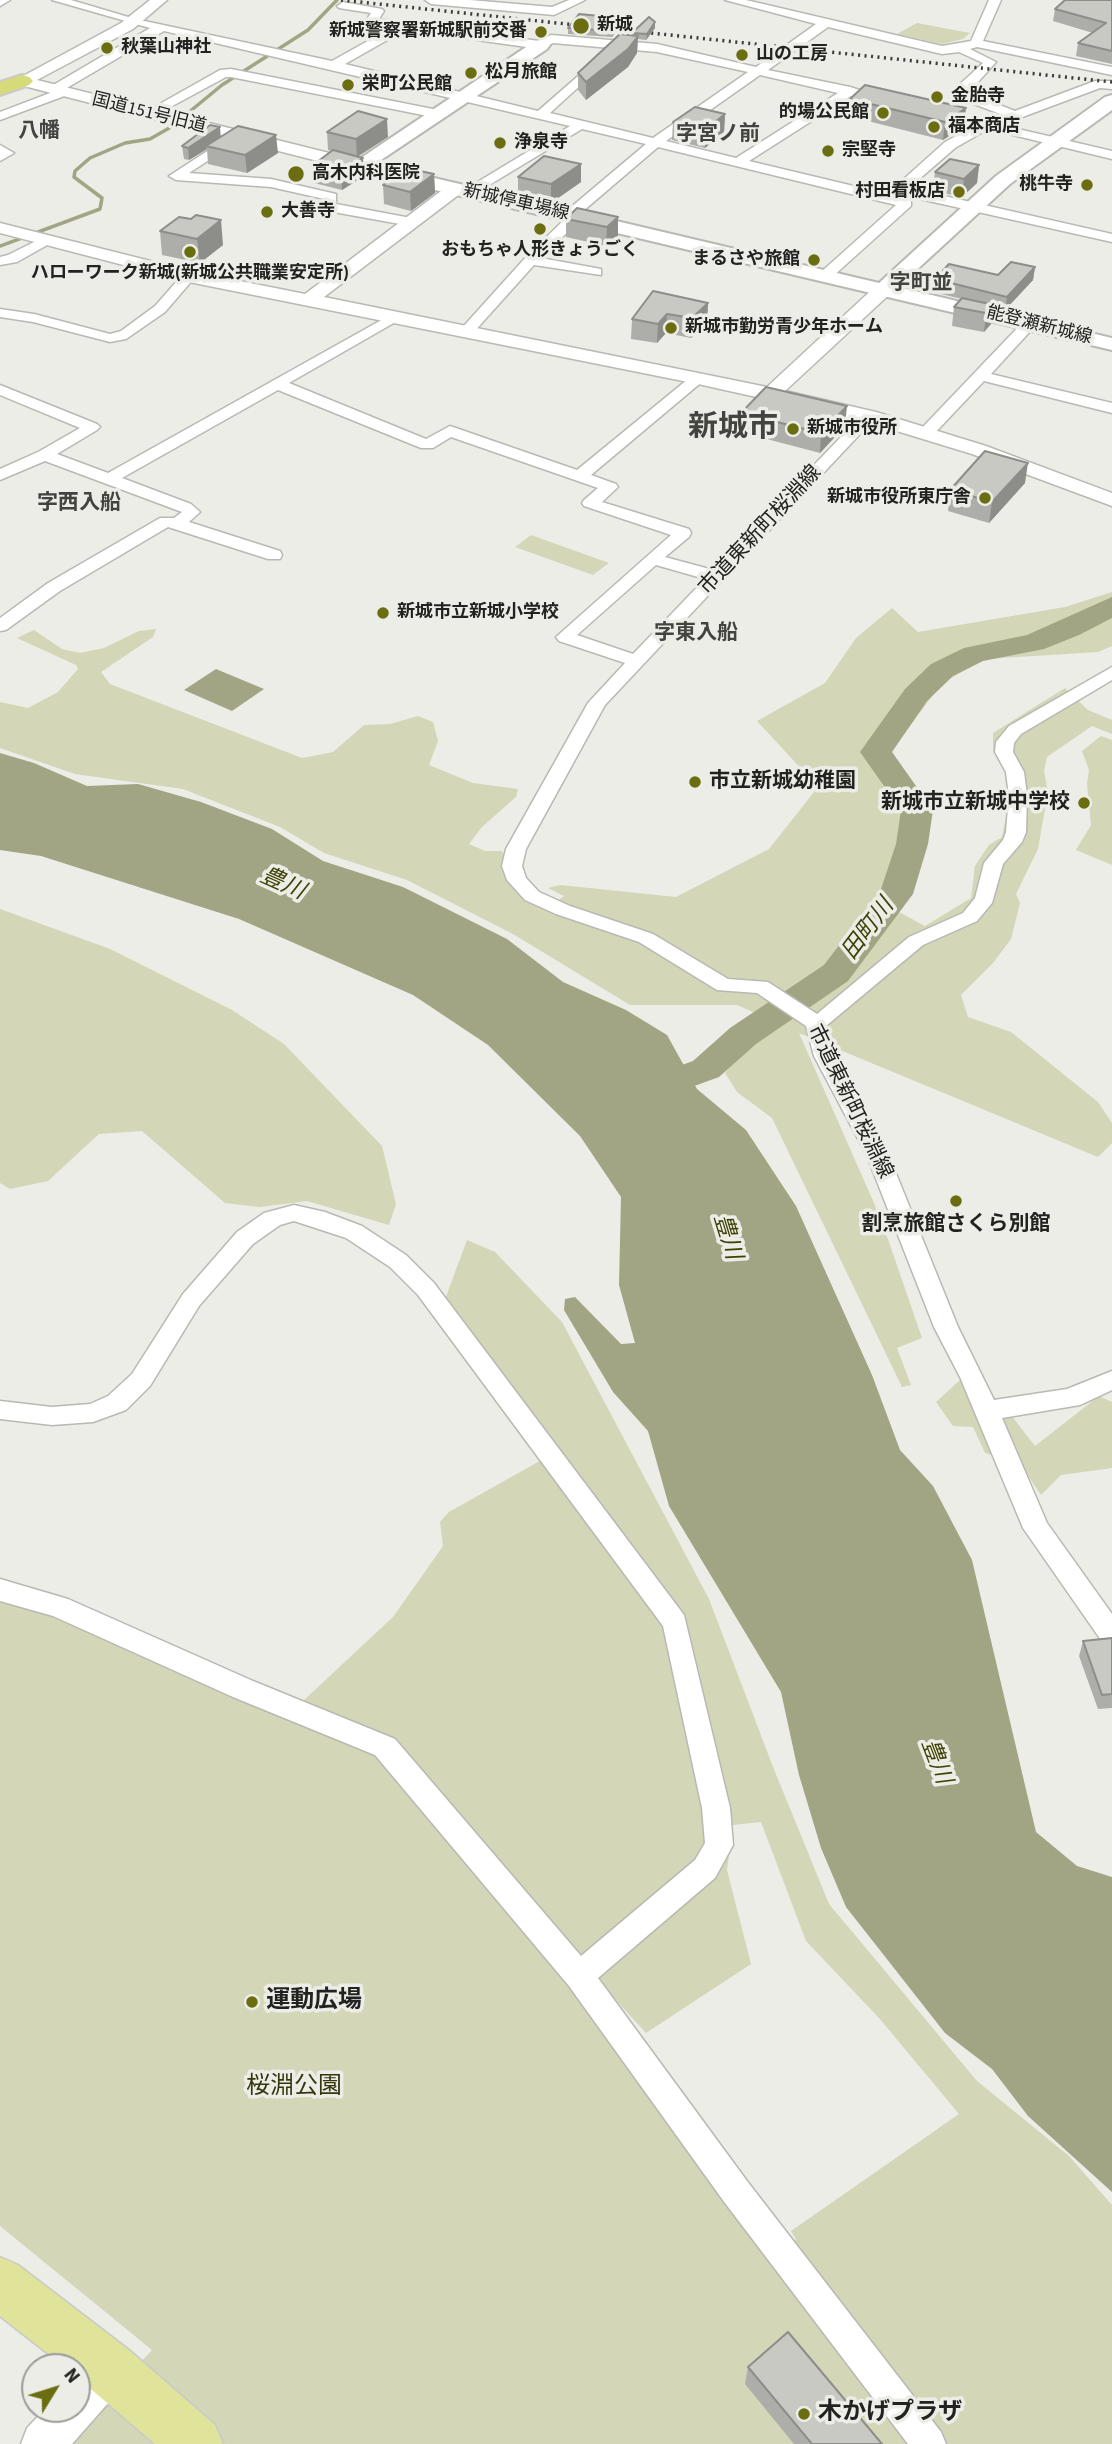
<!DOCTYPE html>
<meta charset="utf-8">
<style>
body{margin:0}
#map{position:relative;width:1112px;height:2444px;overflow:hidden;background:#ecede7;font-family:"Source Sans 3",sans-serif}
canvas{display:block}
.north{position:absolute;left:21px;top:2353px;width:70px;height:70px;box-sizing:border-box;background:#ecede7;border:2px solid #9b9c97;border-radius:50%;rotate:52deg;font-size:19px;font-weight:700;line-height:28px;text-align:center;color:#222220}
.north::after{content:'';display:block;margin:auto;width:24px;height:32px;background:#6a6d10;clip-path:polygon(50% 0,100% 100%,50% 72%,0 100%)}
</style>
<div id="map">
<canvas width="1112" height="2444"></canvas>
<div class="north">N</div>
</div>
<script>
const ctx = document.querySelector('canvas').getContext('2d');
ctx.lineJoin = 'round';
function fillPath(path, color) { ctx.fillStyle = color; ctx.fill(path, 'evenodd'); }
const shape = rows => new Path2D(rows.map(r => 'M' + r).join(''));
function stroke(path, color, width, dash) { ctx.strokeStyle = color; ctx.lineWidth = width; ctx.lineCap = dash ? 'butt' : 'round'; ctx.setLineDash(dash || []); ctx.stroke(path); }
function write(font, color, halo, rows, align = 'center') {
  ctx.font = font + ' "Source Sans 3","Noto Sans JP",sans-serif'; ctx.lineWidth = 7; ctx.setLineDash([]); ctx.textBaseline = 'middle'; ctx.strokeStyle = halo; ctx.fillStyle = color; for (const [text, x, y, turn = 0] of rows) {
    ctx.save(); ctx.translate(x, y); ctx.rotate((+turn || 0) * Math.PI / 180); ctx.textAlign = isNaN(turn) ? turn : align; if (halo) ctx.strokeText(text, 0, 0); ctx.fillText(text, 0, 0); ctx.restore();
  }
}
fillPath(shape([
 [917,23,970,33,963,39,942,44,897,34],
 [531,535,609,563,593,575,515,547],
 [1112,592,1112,646,1098,652,985,659,942,683,887,757,909,808,913,869,895,910,925,926,971,898,975,866,989,845,1002,837,1013,781,1004,762,993,750,993,733,1065,688,1088,710,1112,720,1112,734,1092,726,1047,757,1044,771,1048,792,1038,849,1016,894,1020,903,1011,939,993,963,961,995,968,1017,1011,1032,1098,1102,1112,1123,1112,1143,1098,1157,799,1033,881,1219,922,1338,897,1348,911,1385,902,1387,772,1118,737,1092,725,1073,737,1057,780,1024,737,1005,630,1005,513,934,407,880,324,853,280,827,183,789,75,774,0,748,0,702,28,708,58,692,78,669,76,665,17,638,34,630,62,649,80,653,104,648,139,631,156,629,153,637,101,672,110,684,302,758,333,752,364,725,390,724,418,716,433,722,438,741,429,765,473,783,518,789,516,797,482,827,469,844,485,851,502,851,506,861,507,882,534,903,549,907,564,896,548,888,560,885,676,897,769,849,818,787,757,721,825,683,856,638,892,608,918,632,1065,607],
 [1101,736,1112,740,1112,865,1076,850,1091,825,1087,784,1089,770,1082,751],
 [0,909,110,949,232,1010,284,1044,382,1146,396,1204,389,1225,307,1201,259,1207,225,1203,142,1131,99,1134,48,1181,10,1189,0,1183],
 [467,1240,495,1252,562,1322,709,1599,773,1767,829,1904,977,2081,1069,2156,1112,2205,1112,2444,65,2444,152,2350,0,2226,0,1600,42,1613,288,1715,393,1617,443,1546,440,1522,449,1512,554,1453,444,1302],
 [761,1822,806,1941,879,2018,959,2114,791,2231,796,2239,773,2255,639,2084,563,1974,702,1866,593,1981,614,1998,646,2033,751,1964,727,1870,733,1825],
 [960,1380,1000,1401,1035,1446,1099,1396,1112,1402,1112,1468,1061,1475,1041,1495,1019,1462,985,1453,973,1427,953,1426,936,1402]
]), '#d3d6b7');
fillPath(shape([
 [216,669,264,689,232,711,184,690],
 [0,753,34,763,87,786,138,784,201,802,272,829,323,861,403,887,507,939,563,982,626,1010,667,1035,697,1089,746,1130,796,1206,872,1375,900,1450,933,1486,972,1560,1036,1832,1077,1866,1112,1877,1112,2192,1028,2116,992,2069,945,2033,846,1907,821,1848,799,1775,781,1692,669,1506,648,1431,613,1392,564,1310,565,1299,575,1297,621,1344,635,1343,619,1285,621,1197,580,1136,488,1045,413,995,239,919,41,856,0,850]
]), '#a2a583');
stroke(shape([
 [0,246,100,209,102,198,74,177,75,171,90,158,125,143,150,139,171,127,222,85,308,30,337,0]
]), '#a2a583', 3.5);
fillPath(shape([
 [1112,597,1112,618,1079,635,1044,649,983,661,953,676,927,701,892,752,933,810,928,844,913,894,848,981,756,1044,719,1077,645,1104,632,1101,627,1092,632,1083,693,1061,730,1028,824,965,880,892,896,844,901,810,860,752,905,689,931,664,964,648,1027,635,1112,597]
]), '#a2a583');
const minor = shape([
 [0,0,10,0,0,6,0,0],
 [52,0,71,0,135,19,332,61,391,28,367,25,365,22,371,13,339,8,337,6,343,2,382,9,384,11,379,19,539,41,551,35,657,44,756,67,816,24,725,0,746,0,942,46,971,41,989,0,1001,0,983,41,1112,67,1112,75,977,47,970,49,996,62,970,91,974,95,1015,111,1095,81,1112,81,1112,89,1100,88,1001,125,1112,151,1112,159,988,129,955,148,909,188,1112,234,1112,242,902,195,899,197,911,200,911,206,831,278,826,279,821,278,821,272,896,205,658,147,582,212,581,219,541,258,601,269,601,275,534,265,472,334,467,335,462,334,460,331,462,328,526,257,569,215,570,208,646,144,582,129,471,196,464,192,466,189,570,126,164,31,65,89,69,92,67,95,0,120,0,112,50,93,50,87,150,28,52,0],
 [828,27,942,54,959,52,983,63,959,85,958,92,966,101,1003,115,986,121,931,110,931,116,975,126,945,142,887,194,749,161,851,96,885,104,891,100,850,87,768,70,828,27],
 [405,30,541,49,553,43,657,52,748,72,653,138,550,113,605,63,605,57,601,56,538,111,345,64,405,30],
 [760,75,838,93,736,158,666,141,760,75],
 [425,0,470,0,552,7,569,0,585,0,554,15,431,4,425,0],
 [231,69,438,110,444,114,438,118,231,77,226,77,152,117,148,118,142,114,220,70,231,69],
 [232,135,238,139,237,142,189,173,271,179,336,194,336,204,411,218,418,222,411,226,328,211,321,207,324,199,271,187,176,180,169,176,232,135],
 [0,145,14,153,0,161,0,145],
 [44,237,49,238,49,244,17,262,0,265,0,257,8,255,44,237],
 [189,272,196,276,165,312,126,339,110,342,33,322,0,317,0,309,34,314,110,334,121,331,155,306,184,273,189,272],
 [394,313,401,317,399,320,289,383,426,439,450,426,577,470,693,375,703,375,706,378,703,381,591,475,616,484,618,487,602,502,689,529,691,533,689,537,665,557,713,570,864,413,869,411,877,416,605,705,526,849,522,866,526,878,539,892,570,906,653,934,728,979,768,982,817,1014,909,937,963,913,975,898,984,863,1003,840,1006,832,1009,796,1006,772,995,752,996,742,1009,726,1112,667,1112,680,1021,734,1014,743,1013,752,1024,772,1027,796,1026,832,1022,842,1003,864,992,903,977,921,923,945,826,1026,836,1056,889,1156,958,1327,994,1400,1067,1389,1112,1371,1112,1390,1080,1405,1002,1418,1047,1523,1112,1614,1112,1646,1103,1643,1023,1528,960,1377,934,1327,867,1156,814,1056,806,1026,757,993,717,990,639,942,556,914,525,900,507,880,502,866,506,849,588,703,625,663,559,641,556,637,671,535,584,506,582,503,584,500,598,488,451,437,433,448,421,448,278,390,122,478,191,504,200,512,189,522,280,551,282,555,280,559,268,559,168,527,60,591,6,630,0,631,0,618,48,583,160,518,174,518,182,512,45,461,0,480,0,469,38,452,80,428,0,395,0,385,97,424,100,427,97,430,57,454,108,473,394,313],
 [656,565,705,579,633,654,577,635,656,565],
 [1030,319,1037,323,1035,326,991,374,1112,403,1112,413,984,381,932,436,920,436,918,433,920,430,1025,320,1030,319],
 [294,1205,325,1212,362,1226,406,1255,434,1283,684,1615,730,1808,733,1845,715,1878,598,1978,747,2181,941,2432,946,2444,908,2444,725,2203,569,1986,375,1755,233,1697,53,1616,0,1601,0,1579,68,1599,253,1681,395,1739,581,1956,695,1860,705,1843,702,1808,663,1626,418,1295,390,1267,346,1238,294,1221,280,1225,253,1244,199,1306,150,1386,126,1410,93,1422,52,1425,0,1419,0,1401,52,1407,90,1404,108,1396,132,1374,183,1294,237,1232,264,1213,294,1205]
]);
const tertiary = shape([
 [150,0,167,0,133,29,37,80,365,162,368,166,365,170,353,170,16,84,14,81,121,23,150,0],
 [455,184,461,185,464,189,461,193,324,297,767,387,878,284,892,284,894,288,892,292,785,391,876,412,986,446,1112,493,1112,506,972,454,864,421,698,384,189,282,0,233,0,223,190,271,305,294,449,185,455,184],
 [110,2347,125,2354,132,2369,125,2384,72,2444,21,2444,27,2428,45,2409,77,2409,77,2373,95,2354,110,2347]
]);
const secondary = shape([
 [541,40,547,41,550,45,547,49,375,164,879,283,996,176,1105,97,1112,95,1112,110,1010,184,898,287,1112,338,1112,350,359,172,349,166,535,41,541,40]
]);
const primary = shape([
 [0,2257,18,2265,129,2350,215,2425,223,2444,155,2444,77,2377,77,2367,65,2367,0,2316,0,2257]
]);
const trunk = shape([
 [22,75,29,77,33,81,29,85,0,95,0,82,22,75]
]);
stroke(minor, '#b8b9b3', 3);
stroke(tertiary, '#b8b9b3', 3);
stroke(secondary, '#b8b9b3', 4);
stroke(primary, '#cacac9', 3);
stroke(trunk, '#cacac9', 4);
fillPath(minor, '#fff');
fillPath(tertiary, '#fff');
fillPath(secondary, '#fff');
fillPath(primary, '#e0e39a');
fillPath(trunk, '#d6da78');
stroke(shape([
 [341,0,1112,82]
]), '#3b3b38', 3.5, [2, 4.5]);
fillPath(shape([
 [1064,0,1112,0,1112,64,1076,56,1078,43,1093,33,1053,21,1055,9,1065,0],
 [622,18,622,24,612,37,568,34,568,28],
 [655,28,646,40,638,39,637,53,628,67,586,100,578,90,578,73,632,35,632,33],
 [850,99,964,126,943,140,848,116],
 [725,114,724,132,705,148,672,140,673,122],
 [327,132,388,137,358,156,363,158,364,176,342,190,314,183,313,165,331,151,328,150],
 [221,137,278,153,247,173,208,164,207,149,189,160,184,159,182,146],
 [979,165,977,183,962,197,933,191,935,172],
 [434,174,435,193,411,211,384,204,383,185],
 [518,177,581,182,551,203,518,195],
 [618,217,618,236,606,246,566,237,566,219],
 [160,231,223,245,200,263,162,255],
 [1035,267,1033,280,1005,310,994,307,991,324,984,332,952,326,954,307,962,299,933,292,935,279,998,275],
 [708,303,707,322,691,338,666,333,657,343,631,339,632,319],
 [741,413,845,426,820,453,740,432],
 [1025,483,989,523,948,511,950,490],
 [1112,1639,1112,1708,1098,1709,1079,1656,1083,1641],
 [748,2367,882,2444,794,2444,745,2384]
]), '#adada9');
fillPath(shape([
 [622,18,622,24,612,37,613,31],
 [655,22,655,28,646,40,647,34],
 [638,36,637,53,628,67,586,100,586,82],
 [966,108,964,126,943,140,945,122],
 [725,114,724,132,705,148,705,130],
 [387,119,388,137,357,157,356,139],
 [220,127,221,139,206,146,207,149,189,160,188,148],
 [276,135,278,153,247,173,245,155],
 [363,158,364,176,342,190,341,171],
 [581,164,581,182,551,203,551,184],
 [979,165,977,183,962,197,964,179],
 [434,174,435,193,411,211,410,192],
 [618,217,618,236,606,246,607,227],
 [221,220,223,245,200,263,197,239],
 [1035,267,1033,280,1005,310,1007,297],
 [708,303,707,322,691,338,692,318],
 [994,305,991,324,984,332,986,313],
 [667,314,666,333,657,343,658,324],
 [847,406,845,426,820,453,821,433],
 [1028,463,1025,483,989,523,992,502]
]), '#8d8d89');
const building = shape([
 [1065,0,1112,0,1112,51,1078,43,1106,23,1055,9,1065,0],
 [579,14,622,18,613,31,568,28,579,14],
 [649,17,655,22,647,34,632,33,649,17],
 [620,34,638,36,628,49,586,82,578,73,620,34],
 [865,85,966,108,945,122,850,99,865,85],
 [695,107,725,114,705,130,673,122,695,107],
 [358,111,387,119,356,139,327,132,358,111],
 [210,125,220,127,188,148,182,146,210,125],
 [238,126,276,135,245,155,206,146,238,126],
 [333,150,363,158,341,171,313,165,333,150],
 [544,156,581,164,551,184,518,177,544,156],
 [950,159,979,165,964,179,935,172,950,159],
 [406,168,434,174,410,192,383,185,406,168],
 [577,208,618,217,607,227,566,219,577,208],
 [196,215,221,220,197,239,160,231,179,217,191,219,196,215],
 [1011,262,1035,267,1007,297,935,279,949,264,998,275,1011,262],
 [653,291,708,303,692,318,667,314,658,324,632,319,653,291],
 [962,298,994,305,986,313,954,307,962,298],
 [766,387,847,406,821,433,741,413,766,387],
 [985,451,1028,463,992,502,950,490,985,451],
 [1112,1639,1112,1694,1102,1695,1083,1641,1112,1638,1112,1639],
 [788,2332,882,2444,812,2444,748,2367,788,2332]
]);
fillPath(building, '#c9c9c4');
stroke(building, '#8d8d89', 2);
for (const [x, y, r, color] of [
 [581,26,9,"#6a6d10"],
 [541,32,7,"#6a6d10"],
 [107,48,7,"#6a6d10"],
 [742,55,7,"#6a6d10"],
 [471,73,7,"#6a6d10"],
 [348,85,7,"#6a6d10"],
 [937,97,7,"#6a6d10"],
 [883,113,7,"#6a6d10"],
 [934,127,7,"#6a6d10"],
 [500,143,7,"#6a6d10"],
 [828,151,7,"#6a6d10"],
 [296,174,9,"#6a6d10"],
 [1087,185,7,"#6a6d10"],
 [959,192,7,"#6a6d10"],
 [267,212,7,"#6a6d10"],
 [540,229,7,"#6a6d10"],
 [190,252,7,"#6a6d10"],
 [814,260,7,"#6a6d10"],
 [671,328,7,"#6a6d10"],
 [793,429,7,"#6a6d10"],
 [985,498,7,"#6a6d10"],
 [383,613,7,"#6a6d10"],
 [695,782,7,"#6a6d10"],
 [1084,803,7,"#6a6d10"],
 [956,1201,7,"#6a6d10"],
 [252,2002,7,"#6a6d10"],
 [804,2414,7,"#6a6d10"]
]) { const dot = new Path2D(); dot.arc(x, y, r, 0, 2 * Math.PI); ctx.fillStyle = color; ctx.fill(dot); stroke(dot, '#ecede7', 2.5); }
write('bold 18px', '#222220', '#ecede7', [
 ["新城",597,26],
 ["新城警察署新城駅前交番",527,32,"right"],
 ["秋葉山神社",121,48],
 ["山の工房",756,55],
 ["松月旅館",485,73],
 ["栄町公民館",362,85],
 ["金胎寺",951,97],
 ["的場公民館",869,113,"right"],
 ["福本商店",948,127],
 ["浄泉寺",514,143],
 ["宗堅寺",842,151],
 ["高木内科医院",312,174],
 ["桃牛寺",1073,185,"right"],
 ["村田看板店",945,192,"right"],
 ["大善寺",281,212],
 ["おもちゃ人形きょうごく",540,251,"center"],
 ["まるさや旅館",800,260,"right"],
 ["ハローワーク新城(新城公共職業安定所)",190,274,"center"],
 ["新城市勤労青少年ホーム",685,328],
 ["新城市役所",807,429],
 ["新城市役所東庁舎",971,498,"right"],
 ["新城市立新城小学校",397,613]
], 'left');
write('18px', '#222220', '#ecede7', [
 ["国道151号旧道",149,114,14],
 ["新城停車場線",516,203,13],
 ["能登瀬新城線",1039,326,14]
]);
write('bold 21px', '#43433f', '#ecede7', [
 ["八幡",39,132],
 ["字宮ノ前",718,135],
 ["字町並",921,284],
 ["字西入船",79,504],
 ["字東入船",696,634]
]);
write('21px', '#222220', '#ecede7', [
 ["市道東新町桜淵線",761,531,-47],
 ["市道東新町桜淵線",849,1102,64]
]);
write('bold 21px', '#222220', '#ecede7', [
 ["市立新城幼稚園",709,782],
 ["新城市立新城中学校",1070,803,"right"],
 ["割烹旅館さくら別館",956,1225,"center"]
], 'left');
write('italic 23px', '#3f4103', '#ecede7', [
 ["豊川",282,885,24],
 ["田町川",869,930,-53],
 ["豊川",726,1237,73],
 ["豊川",935,1762,69]
]);
write('bold 24px', '#222220', '#ecede7', [
 ["運動広場",266,2002],
 ["木かげプラザ",818,2414]
], 'left');
write('24px', '#36370c', '#ecede7', [
 ["桜淵公園",294,2088]
]);
write('bold 30px', '#43433f', '#ecede7', [
 ["新城市",733,429]
]);
</script>
